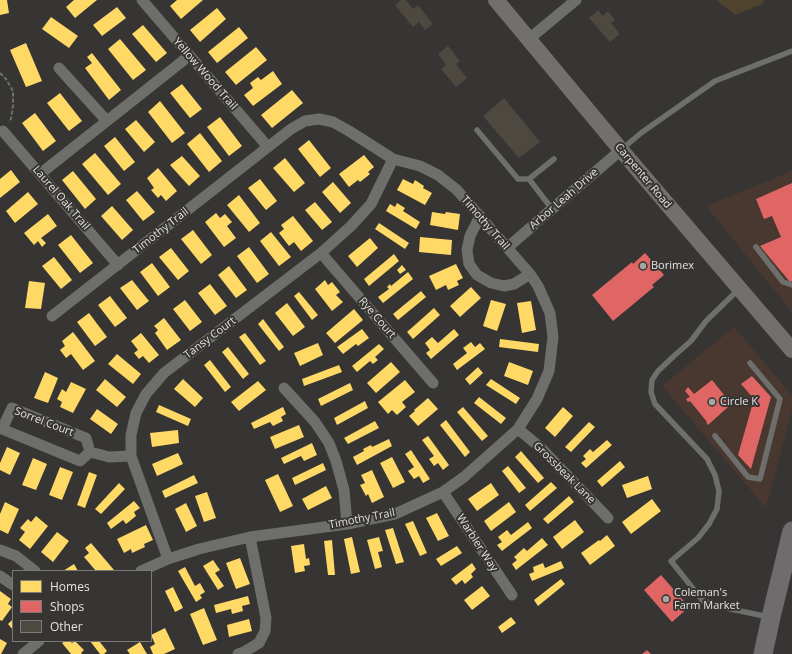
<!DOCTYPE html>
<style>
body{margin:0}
#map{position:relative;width:792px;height:654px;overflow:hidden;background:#363533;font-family:"Open Sans",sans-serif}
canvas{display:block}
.legend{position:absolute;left:12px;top:570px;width:140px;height:72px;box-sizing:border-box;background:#373532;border:1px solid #7c7a78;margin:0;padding:5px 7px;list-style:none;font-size:12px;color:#e4e2e0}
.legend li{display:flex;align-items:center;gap:8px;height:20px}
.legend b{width:20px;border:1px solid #7c7a78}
</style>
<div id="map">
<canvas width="792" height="654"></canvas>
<ul class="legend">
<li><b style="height:11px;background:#ffd966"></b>Homes</li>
<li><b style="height:11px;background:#e06666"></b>Shops</li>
<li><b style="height:11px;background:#4e4940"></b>Other</li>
</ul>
</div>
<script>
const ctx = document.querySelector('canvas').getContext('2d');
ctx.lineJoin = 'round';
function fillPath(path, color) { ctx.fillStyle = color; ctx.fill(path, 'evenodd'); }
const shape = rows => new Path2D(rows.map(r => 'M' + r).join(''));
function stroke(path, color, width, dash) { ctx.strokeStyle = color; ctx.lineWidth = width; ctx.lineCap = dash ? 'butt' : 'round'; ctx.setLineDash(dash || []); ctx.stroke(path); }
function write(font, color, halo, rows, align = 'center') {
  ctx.font = font + ' "Open Sans",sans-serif'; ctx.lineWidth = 4; ctx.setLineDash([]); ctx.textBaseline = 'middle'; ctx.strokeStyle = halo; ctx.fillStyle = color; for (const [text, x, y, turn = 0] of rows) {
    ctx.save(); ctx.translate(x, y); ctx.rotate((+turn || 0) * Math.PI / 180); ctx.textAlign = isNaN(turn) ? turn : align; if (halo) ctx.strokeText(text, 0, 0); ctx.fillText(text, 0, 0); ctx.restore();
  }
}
fillPath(shape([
 [792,171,792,312,706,206],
 [734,327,792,395,792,410,766,508,662,386]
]), '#483830');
fillPath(shape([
 [716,0,764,0,762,4,735,15]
]), '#50432d');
fillPath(shape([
 [0,0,7,0,9,13,0,15],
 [74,0,97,0,75,18,66,7],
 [177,0,203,0,181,19,170,6],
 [117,7,126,18,102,36,93,25],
 [217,8,226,19,200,42,190,30],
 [51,17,78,36,69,48,42,29],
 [143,25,167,53,156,62,132,34],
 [239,27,248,38,217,63,208,52],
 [120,39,146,70,133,80,108,49],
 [26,43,42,81,26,87,10,50],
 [256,47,267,60,236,85,225,72],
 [92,53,121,90,109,100,85,68,92,63,87,57],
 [273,71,282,84,253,106,244,95,253,88,250,83,258,77,261,80],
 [182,84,202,109,190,118,170,93],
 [292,90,303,103,272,128,261,115],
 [60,93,82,121,69,131,47,103],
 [160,101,185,133,172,143,148,112],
 [35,113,56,141,43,151,22,123],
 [220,117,242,146,229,156,207,127],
 [136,120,155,142,144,152,125,129],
 [200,133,222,161,209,172,187,144],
 [115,137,135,162,124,171,104,146],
 [309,140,331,168,320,177,298,149],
 [95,153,121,184,108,195,82,164],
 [364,155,374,167,368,172,370,174,360,182,358,180,349,187,339,174],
 [182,156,200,176,189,186,170,165],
 [285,158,305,183,294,192,273,168],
 [158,168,177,191,166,201,161,195,158,198,151,190,154,188,147,178],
 [11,170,20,182,0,198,0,179],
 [73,171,96,199,85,209,62,180],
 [260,179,277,201,266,210,248,188],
 [403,179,413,184,415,180,424,186,423,188,432,193,425,205,397,190],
 [333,182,351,203,340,213,322,192],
 [137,191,155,212,143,221,126,200],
 [28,192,38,204,15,223,6,211],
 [239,195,260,223,249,232,227,205],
 [315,202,332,222,322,230,305,210],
 [397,203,405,208,403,211,420,222,416,229,386,211,390,204,395,207],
 [112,206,133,230,122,240,101,216],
 [432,212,445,214,446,212,460,214,458,230,430,225],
 [216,213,220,218,225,214,232,222,227,226,236,238,224,247,205,222],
 [48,214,57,226,41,238,46,243,42,247,38,241,34,245,24,233],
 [293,216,313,241,301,251,294,242,289,246,279,233,284,229,281,225],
 [379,223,409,243,405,249,375,229],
 [193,230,212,255,201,264,181,239],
 [271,232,291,257,279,266,260,241],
 [71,235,93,263,80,273,58,245],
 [420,237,452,240,451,255,419,252],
 [370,238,378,248,357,267,348,256],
 [249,247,269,274,257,283,237,256],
 [171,248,189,271,178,280,159,257],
 [394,254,399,261,369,286,364,279],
 [54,257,72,280,61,289,42,266],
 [152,263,170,287,158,296,140,272],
 [456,264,463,278,457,281,459,285,448,290,446,285,436,290,429,276],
 [402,265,406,270,400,274,397,270],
 [229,266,247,290,236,298,218,275],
 [408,272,413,279,383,303,378,297,389,289,387,287,390,284,391,286],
 [132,280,149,301,137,310,120,288],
 [325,280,328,285,332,282,340,292,336,295,343,302,332,311,315,289],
 [29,281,45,283,41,309,25,308],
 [210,284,227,306,215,315,198,293],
 [471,287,481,298,460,317,450,306],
 [421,291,426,297,398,320,393,314],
 [299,292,318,315,312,320,294,296],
 [110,296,127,318,115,327,98,305],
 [185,300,202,322,190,331,173,309],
 [491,300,506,304,497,331,483,326],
 [531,301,536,330,522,333,517,303],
 [287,303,305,327,293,336,275,313],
 [434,308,440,315,413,339,407,332],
 [354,309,363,320,335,343,326,333],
 [89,313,107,337,95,346,77,322],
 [164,318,181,340,167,350,155,333,158,330,154,326],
 [263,319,284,347,279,351,258,324],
 [362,329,369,338,358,346,356,344,343,354,337,347],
 [454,329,459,335,431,359,426,353,430,350,425,343,432,337,438,343],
 [73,332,95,361,83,370,71,354,66,358,60,350,65,346,62,341],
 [141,333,159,355,149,363,143,356,139,359,134,353,138,350,131,341],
 [245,333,266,361,260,365,239,337],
 [500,339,539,344,538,352,499,347],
 [471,342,475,347,480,343,485,349,457,370,453,364,467,353,463,348],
 [318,343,323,355,300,366,294,353],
 [379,344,384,349,375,357,378,360,373,364,370,361,357,372,352,366],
 [228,347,249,374,243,379,222,352],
 [117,354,141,374,133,384,108,364],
 [210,360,231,387,225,392,204,365],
 [391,362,400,372,376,393,367,383],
 [509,362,533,371,528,385,504,376],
 [339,365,342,372,304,386,302,379],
 [478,367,483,373,470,385,465,379],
 [45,372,58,378,48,403,34,398],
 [105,379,126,397,117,407,96,390],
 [183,379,203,398,195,407,174,389],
 [491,379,520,398,516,404,486,385],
 [405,380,415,392,402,402,406,407,397,415,392,410,388,414,378,402],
 [258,381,266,390,239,411,231,402],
 [71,382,86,389,73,413,60,407,62,402,57,399,62,389,66,392],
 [350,383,353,390,321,406,318,399],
 [479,397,506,418,501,424,474,403],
 [428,398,438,409,418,426,409,416,415,411,414,410],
 [365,401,368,408,337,425,334,418],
 [159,405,191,419,188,426,156,412],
 [283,407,286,414,281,417,283,421,273,426,270,422,254,429,251,423],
 [463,407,488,436,482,441,457,412],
 [563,407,573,416,555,437,545,428],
 [97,409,118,424,111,434,90,419],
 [446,420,470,452,465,457,440,425],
 [375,421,379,428,348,444,344,438],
 [589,422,595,427,571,452,565,447],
 [299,425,304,437,275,449,270,437],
 [178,430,179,443,152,447,150,433],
 [428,436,449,465,443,470,438,463,434,466,429,459,434,456,422,440],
 [389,439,392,446,357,465,353,457,364,451,363,449,371,445,372,447],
 [607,440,612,445,586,468,581,463,586,459,583,456,590,449,593,452],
 [312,443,317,455,304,461,301,456,284,464,281,458],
 [7,447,20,453,10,475,0,470,0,463],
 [411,450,430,479,423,483,419,476,414,479,408,471,414,467,405,454],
 [521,451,544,478,538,483,515,457],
 [178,453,183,464,157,476,152,464],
 [392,457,405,482,393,488,380,463],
 [33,458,47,464,36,490,22,485],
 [620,461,625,467,602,487,597,481],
 [323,463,326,470,295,485,292,478],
 [508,466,526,488,519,493,502,471],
 [60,467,73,472,62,500,49,495],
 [372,470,384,497,372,503,368,494,366,496,360,485,365,483,361,475],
 [89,472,97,475,85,508,77,505],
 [278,474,293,506,280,512,265,480],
 [194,475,198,483,165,498,162,491],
 [648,476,652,489,627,498,622,485],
 [551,482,557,488,530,511,525,505],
 [119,483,125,489,101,514,95,509],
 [491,483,499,495,477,511,468,499],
 [326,486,332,498,308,510,302,499],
 [207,492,216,518,204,522,195,496],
 [569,496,574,502,548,524,543,519],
 [652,499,661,511,631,534,622,522],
 [134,501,140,508,134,512,136,516,126,524,123,520,111,529,107,523],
 [5,502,19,509,8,534,0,530,0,514],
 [509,502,516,512,491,531,484,521],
 [186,503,197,526,186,532,175,509],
 [437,513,449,536,438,541,426,518],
 [36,516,48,526,30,549,19,540,25,532,20,528,28,519,31,522],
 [575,520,584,532,562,549,553,537],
 [413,521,427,553,420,556,405,524],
 [528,522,532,528,502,551,497,545,502,542,498,537,507,530,511,535],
 [146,525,153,540,144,544,145,547,132,553,131,549,124,553,117,539],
 [393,528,404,562,396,564,385,530],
 [57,532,69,541,53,562,41,552],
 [607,535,615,546,590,565,581,553,599,540,600,541],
 [352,537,360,572,351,574,344,539],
 [379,537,383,551,378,552,382,567,375,569,367,540],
 [542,538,548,545,516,570,512,564,517,560,514,557,524,548,527,551],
 [332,540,335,575,328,575,324,541],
 [91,543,114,570,113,571,96,571,84,557,89,553,85,548],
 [304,544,306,559,309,558,310,565,304,566,305,571,295,573,291,546],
 [457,546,462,553,441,566,436,559],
 [240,558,250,584,236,589,226,563],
 [213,560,220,570,215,573,224,586,218,590,203,566],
 [561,561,564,568,532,581,529,574,534,572,533,567,543,563,545,568],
 [472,563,476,569,471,574,473,577,465,584,462,580,456,585,451,579],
 [74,564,78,571,63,571],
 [185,567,195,586,200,583,205,592,200,595,202,598,196,602,178,571],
 [561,579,565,584,538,606,534,600],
 [482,586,490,596,472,610,464,600],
 [173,587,183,608,175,612,165,591],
 [0,591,11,599,8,604,12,607,2,621,0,620],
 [248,596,250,604,242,606,243,611,232,614,231,609,216,613,214,605],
 [204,608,217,640,203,645,190,614],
 [511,617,516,623,502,633,498,627],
 [13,619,13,630,8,624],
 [249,619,252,631,229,637,227,625],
 [165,628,175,649,164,654,153,654,150,647,155,644,151,635],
 [0,639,7,643,1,654,0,654],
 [65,641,70,641,72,643,75,641,84,650,81,653,82,654,71,654,62,643],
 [90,641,99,641,107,651,104,654,100,654],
 [140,642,147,654,130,654,127,650]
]), '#ffd966');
fillPath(shape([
 [792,183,792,281,790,282,760,246,781,237,772,216,764,219,756,199],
 [645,253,664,275,652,285,654,287,613,321,592,295,632,262,633,264],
 [752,376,771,397,751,469,738,455,754,399,741,384],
 [712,380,729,401,728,407,708,425,706,422,707,422,690,401,688,402,686,399,690,397,685,391,688,387,694,394],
 [661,575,689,607,672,622,644,590],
 [647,650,651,654,642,654]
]), '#e06666');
fillPath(shape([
 [401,0,406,0,413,9,418,5,433,24,425,30,419,22,413,27,395,5],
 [598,10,603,16,608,11,615,20,611,23,620,34,610,42,589,18],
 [448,46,460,61,456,64,467,78,456,87,441,69,446,65,438,54],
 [504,98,540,142,519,158,483,116]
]), '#4e4940');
stroke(shape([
 [0,73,6,79,13,91,13,105,11,119,9,122]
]), '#6e6e6d', 2, [4, 2]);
stroke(shape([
 [477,130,518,179,529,179,554,159],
 [622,149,641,133,715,81,792,51],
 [529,179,552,209],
 [756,247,783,282,792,285],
 [738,290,706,321,691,341,675,355,658,371,652,380,651,392,655,404,707,459,715,475,719,491,717,509,709,524,698,538,671,561,703,601,726,608,769,617],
 [715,436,748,477,760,479,780,399,750,363]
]), '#6e6e6d', 5.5);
stroke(shape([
 [142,0,268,147],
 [529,39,576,0],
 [59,68,106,120],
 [3,131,118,265],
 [40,174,189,56],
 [480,216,470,236,467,250,469,264,477,275,491,283,504,286,514,284,530,274],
 [507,248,552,209,621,150],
 [321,253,433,383],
 [52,316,291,129,305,121,319,119,333,122,349,131,393,159,420,166,438,175,457,190,530,274,538,286,550,313,553,337,549,371,537,399,518,429,464,477,443,492,395,514,347,524,250,537,199,549,168,559,141,571],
 [284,388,315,422,329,443,336,461,344,490,347,524],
 [518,429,541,448,608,518],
 [90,452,80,461,2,429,12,408,86,438,90,452,109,457,131,456],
 [443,492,512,595],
 [0,550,16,556,35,571],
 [168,559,131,456,131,435,136,413,146,394,164,373,321,253,351,226,371,204,393,159],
 [0,576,13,585],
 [23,654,39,641],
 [238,654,244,652,259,643,265,631,266,618,250,537]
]), '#6e6e6d', 11);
stroke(shape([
 [496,0,621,150,792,350]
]), '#71706f', 16);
stroke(shape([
 [763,654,771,617,792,531]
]), '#6e6c6c', 19);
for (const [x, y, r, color] of [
 [643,266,4,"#a7a5a3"],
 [712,402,4,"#a7a5a3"],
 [666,599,4,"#a7a5a3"]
]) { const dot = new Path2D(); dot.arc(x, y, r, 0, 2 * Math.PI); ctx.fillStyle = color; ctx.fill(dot); stroke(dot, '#373532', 1.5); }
write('11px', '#e4e2e0', '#373532', [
 ["Yellow Wood Trail",205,74,49],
 ["Carpenter Road",643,176,50],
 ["Laurel Oak Trail",61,198,49],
 ["Arbor Leah Drive",564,199,-41],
 ["Timothy Trail",485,223,49],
 ["Timothy Trail",161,231,-38],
 ["Rye Court",377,318,49],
 ["Tansy Court",210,338,-37],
 ["Sorrel Court",44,422,21],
 ["Grossbeak Lane",564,473,45],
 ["Timothy Trail",362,519,-11],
 ["Warbler Way",477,543,57]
]);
write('11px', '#e4e2e0', '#373532', [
 ["Borimex",651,266],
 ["Circle K",720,402],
 ["Coleman's",674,593],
 ["Farm Market",674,606]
], 'left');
</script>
